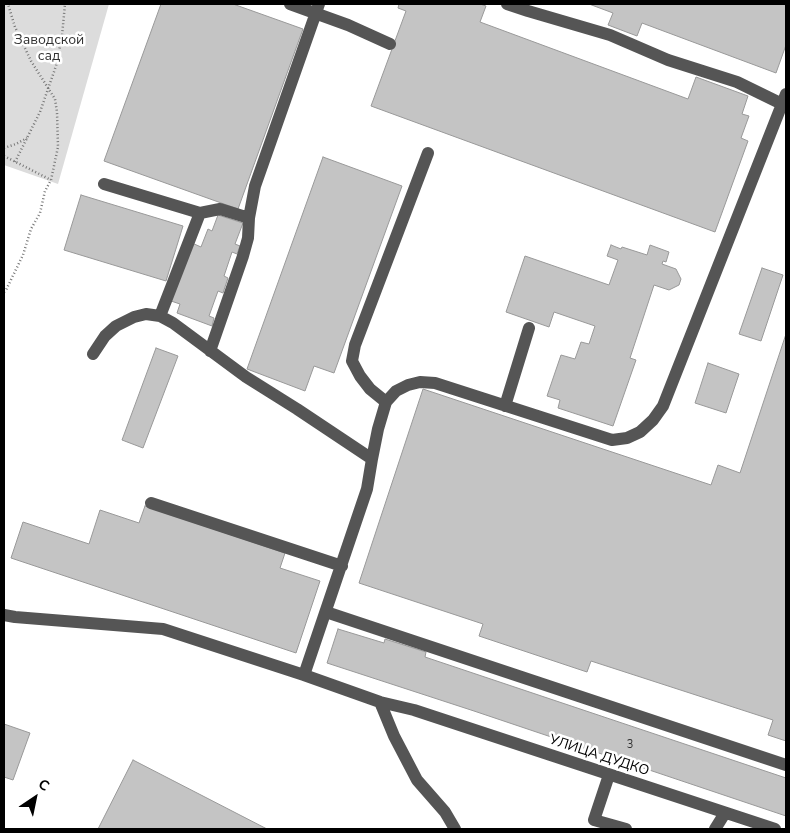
<!DOCTYPE html>
<meta charset="utf-8">
<style>
body{margin:0}
#map{position:relative;width:790px;height:833px;overflow:hidden;background:#fff;font-family:"Nunito Sans",sans-serif}
canvas{display:block}
.frame{position:absolute;inset:0;border:5px solid #000;pointer-events:none}
.north{position:absolute;left:10px;top:773px;width:50px;height:50px;-webkit-text-stroke:4px #fff;paint-order:stroke;rotate:34deg;font-size:14px;font-weight:700;line-height:20px;text-align:center;color:#000}
.north::after{content:'';display:block;margin:auto;width:18px;height:22px;background:#000;clip-path:polygon(50% 0,100% 100%,50% 72%,0 100%)}
</style>
<div id="map">
<canvas width="790" height="833"></canvas>
<div class="frame"></div>
<div class="north">С</div>
</div>
<script>
const ctx = document.querySelector('canvas').getContext('2d');
ctx.lineJoin = 'round';
function fillPath(path, color) { ctx.fillStyle = color; ctx.fill(path, 'evenodd'); }
const shape = rows => new Path2D(rows.map(r => 'M' + r).join(''));
function stroke(path, color, width, dash) { ctx.strokeStyle = color; ctx.lineWidth = width; ctx.lineCap = dash ? 'butt' : 'round'; ctx.setLineDash(dash || []); ctx.stroke(path); }
function write(font, color, halo, rows, align = 'center') {
  ctx.font = font + ' "Nunito Sans",sans-serif'; ctx.lineWidth = 5; ctx.setLineDash([]); ctx.textBaseline = 'middle'; ctx.strokeStyle = halo; ctx.fillStyle = color; for (const [text, x, y, turn = 0] of rows) {
    ctx.save(); ctx.translate(x, y); ctx.rotate((+turn || 0) * Math.PI / 180); ctx.textAlign = isNaN(turn) ? turn : align; if (halo) ctx.strokeText(text, 0, 0); ctx.fillText(text, 0, 0); ctx.restore();
  }
}
fillPath(shape([
 [4,4,109,4,58,184,4,165]
]), '#dcdcdc');
const building = shape([
 [161,4,233,4,303,29,238,209,104,161,161,4],
 [399,4,480,4,486,6,480,22,688,99,696,77,748,96,742,114,749,116,741,138,748,141,715,232,371,106,406,11,398,8,399,4],
 [589,4,782,4,786,5,786,45,776,73,642,23,637,36,608,25,613,13,589,4],
 [323,157,402,186,334,373,314,366,305,391,247,369,323,157],
 [81,195,183,226,166,281,64,250,81,195],
 [218,215,243,223,235,244,240,246,237,254,232,252,224,276,228,278,223,293,218,291,209,316,214,318,212,326,177,313,180,304,171,301,192,243,201,247,208,229,212,231,218,215],
 [611,245,621,249,622,247,647,255,650,245,669,252,666,262,663,261,662,264,676,269,681,279,679,285,669,290,654,285,630,358,636,360,613,426,558,408,560,400,547,396,561,355,575,359,581,342,589,344,595,326,554,312,549,327,506,312,525,256,609,285,618,260,607,256,611,245],
 [762,268,783,275,761,341,739,334,762,268],
 [786,334,786,741,768,735,773,720,591,661,587,672,479,636,483,624,359,583,423,389,711,485,718,465,740,473,786,334],
 [156,348,178,356,143,448,122,440,156,348],
 [708,363,739,374,726,413,695,403,708,363],
 [145,506,285,553,280,568,320,581,296,653,11,558,23,522,89,544,100,510,139,523,145,506],
 [338,629,384,643,385,639,426,652,425,657,786,778,786,816,474,711,327,663,338,629],
 [4,724,30,733,13,780,4,777,4,724],
 [133,760,267,829,98,829,133,760]
]);
fillPath(building, '#c4c4c4');
stroke(building, '#999', 1);
stroke(shape([
 [4,148,16,144,27,138],
 [4,156,51,180],
 [15,162,40,112,56,66,62,36,65,4],
 [4,292,6,290,23,255,31,229,40,213,45,191,51,180,58,147,57,112,55,99,31,61,15,27,8,4]
]), '#777', 2.5, [1, 2.5]);
stroke(shape([
 [290,4,348,25,390,44],
 [507,4,528,11,610,35,668,60,737,82,782,104],
 [104,184,200,213,220,209,249,218],
 [160,316,200,213],
 [210,351,243,256,248,238,249,218,255,186,319,4],
 [93,354,105,336,116,326,134,317,146,314,160,316,173,323,246,377,297,409,372,459,367,489,304,675],
 [386,402,370,389,360,376,352,361,355,345,428,153],
 [505,406,529,328],
 [372,459,378,429,386,402,396,391,408,385,420,382,435,383,612,440,627,438,640,432,653,420,663,406,786,94],
 [151,503,342,566],
 [326,612,786,765],
 [4,615,15,617,163,629,304,675,380,702,414,710,775,829],
 [380,702,394,736,417,780,445,812,455,829],
 [609,775,594,820,626,829],
 [715,829,725,813]
]), '#555', 12);
write('11px', '#313131', null, [
 ["3",630,745]
]);
write('14px', '#333', '#fff', [
 ["Заводской",49,41],
 ["сад",49,57]
]);
write('14px', '#000', '#fff', [
 ["УЛИЦА ДУДКО",599,756,18]
]);
</script>
